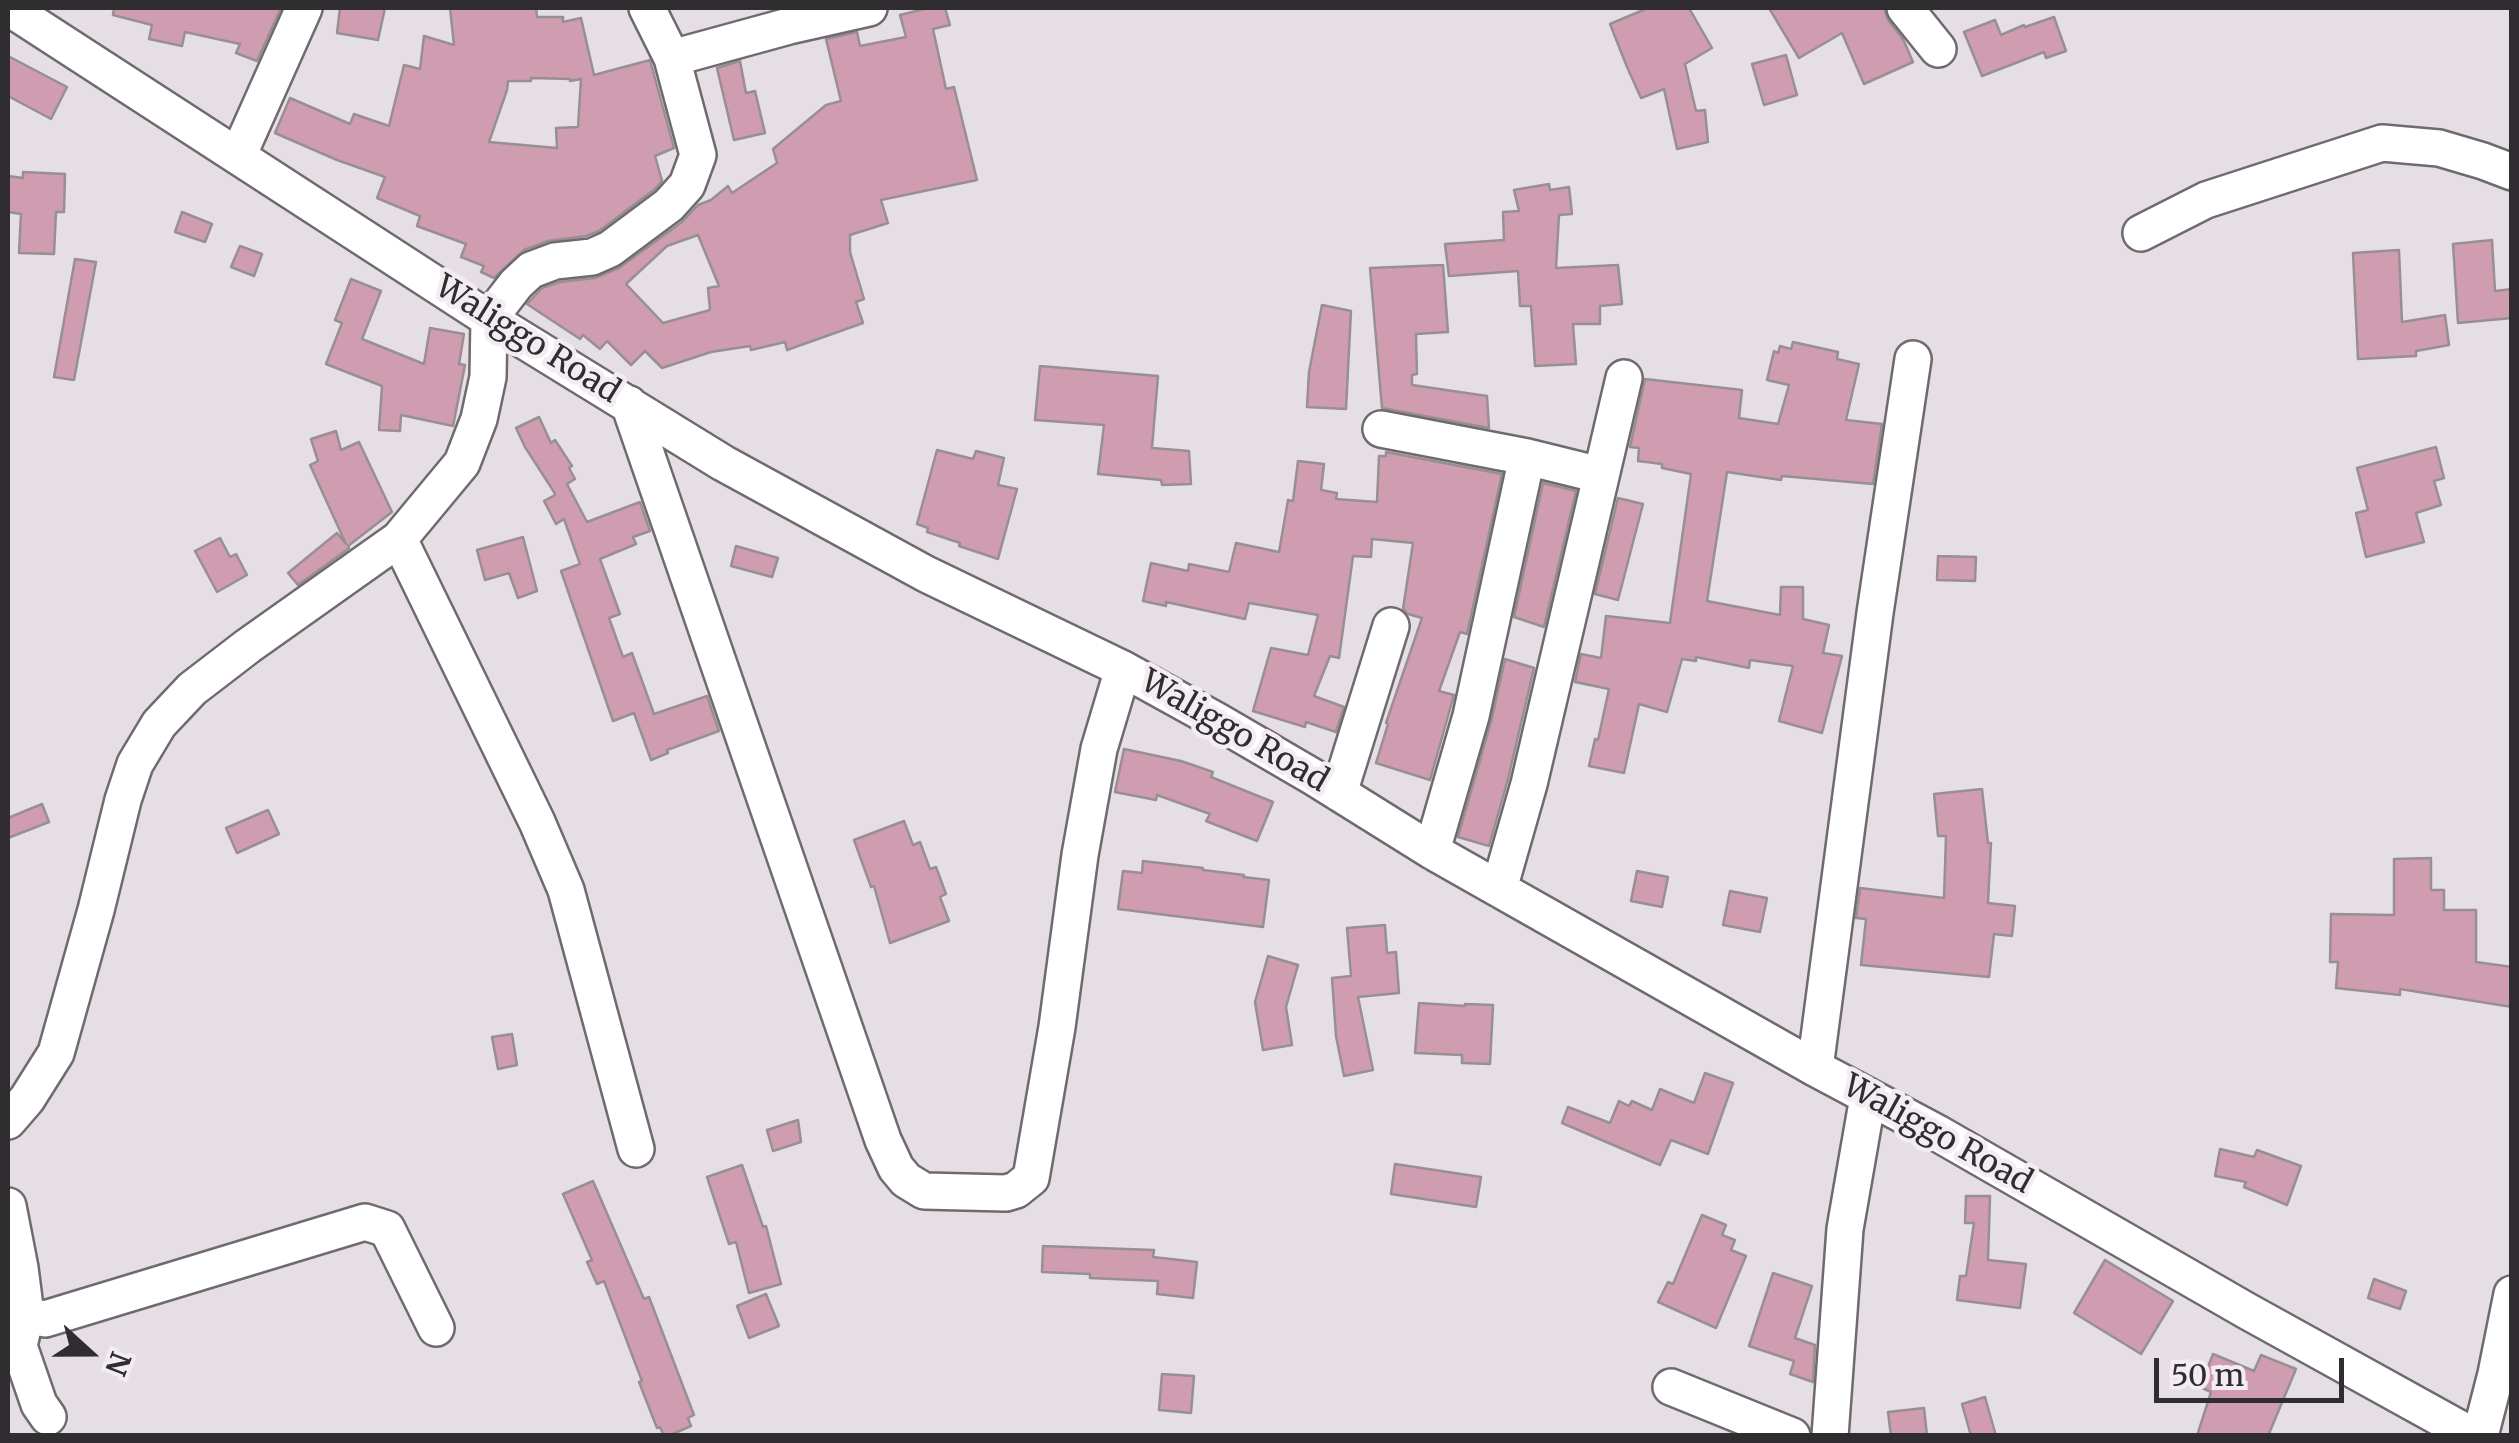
<!DOCTYPE html>
<style>
body{margin:0}
#map{position:relative;width:2519px;height:1443px;overflow:hidden;background:#e5dfe5;font-family:Merriweather,serif}
canvas{display:block}
.frame{position:absolute;inset:0;border:10px solid #2f2d2f;pointer-events:none}
.north{position:absolute;left:40px;top:1303px;width:100px;height:100px;-webkit-text-stroke:8px #f3ecf2;paint-order:stroke;rotate:111deg;font-size:28px;font-weight:700;line-height:40px;text-align:center;color:#2f2d2f}
.north::after{content:'';display:block;margin:auto;width:35px;height:45px;background:#2f2d2f;clip-path:polygon(50% 0,100% 100%,50% 72%,0 100%)}
.scale{position:absolute;left:2154px;top:1358px;width:190px;height:45px;box-sizing:border-box;border:5px solid #2f2d2f;border-top:0;padding-left:12px;font-size:30px;line-height:35px;white-space:nowrap;color:#2f2d2f;-webkit-text-stroke:8px #f3ecf2;paint-order:stroke}
</style>
<div id="map">
<canvas width="2519" height="1443"></canvas>
<div class="frame"></div>
<div class="north">N</div>
<div class="scale">50 m</div>
</div>
<script>
const ctx = document.querySelector('canvas').getContext('2d');
ctx.lineJoin = 'round';
function fillPath(path, color) { ctx.fillStyle = color; ctx.fill(path, 'evenodd'); }
const shape = rows => new Path2D(rows.map(r => 'M' + r).join(''));
function stroke(path, color, width, dash) { ctx.strokeStyle = color; ctx.lineWidth = width; ctx.lineCap = dash ? 'butt' : 'round'; ctx.setLineDash(dash || []); ctx.stroke(path); }
function write(font, color, halo, rows, align = 'center') {
  ctx.font = font + ' Merriweather,serif'; ctx.lineWidth = 9; ctx.setLineDash([]); ctx.textBaseline = 'middle'; ctx.strokeStyle = halo; ctx.fillStyle = color; for (const [text, x, y, turn = 0] of rows) {
    ctx.save(); ctx.translate(x, y); ctx.rotate((+turn || 0) * Math.PI / 180); ctx.textAlign = isNaN(turn) ? turn : align; if (halo) ctx.strokeText(text, 0, 0); ctx.fillText(text, 0, 0); ctx.restore();
  }
}
const building = shape([
 [114,8,281,8,257,61,236,53,240,44,185,32,182,46,149,39,152,25,113,15,114,8],
 [340,8,385,8,378,40,337,33,340,8],
 [450,8,536,8,537,17,563,17,563,22,581,18,594,75,650,60,674,148,655,156,662,181,655,189,599,231,586,236,548,241,524,250,494,278,481,272,484,266,461,257,466,244,417,226,420,216,377,198,385,177,337,160,275,133,290,98,350,124,354,114,389,126,404,65,420,69,424,36,454,45,450,8],
 [531,78,570,79,570,81,581,79,578,127,556,128,557,148,489,142,507,90,508,81,531,81,531,78],
 [928,8,945,8,950,25,933,29,946,89,954,87,977,180,881,200,888,223,850,235,850,252,864,299,856,302,863,323,787,350,785,342,751,350,750,346,711,352,662,368,645,351,631,365,607,341,600,349,583,335,580,339,527,304,542,288,560,282,595,278,619,268,682,222,698,205,711,200,728,186,732,193,777,163,773,149,826,105,841,101,826,39,857,32,860,46,906,37,900,15,928,8],
 [698,235,719,286,708,288,710,310,663,323,626,284,667,246,698,235],
 [1648,8,1689,8,1712,48,1685,64,1696,111,1705,110,1708,142,1677,149,1664,89,1641,98,1627,67,1610,24,1648,8],
 [1769,8,1884,8,1888,20,1903,39,1913,62,1864,84,1842,33,1799,58,1769,8],
 [2054,17,2066,51,2046,58,2044,52,1982,76,1964,32,1995,20,2001,35,2024,25,2025,27,2054,17],
 [1786,55,1797,95,1764,105,1752,64,1786,55],
 [8,56,67,87,51,119,8,96,8,56],
 [740,61,746,93,755,91,765,133,734,140,717,68,740,61],
 [23,172,65,174,64,212,56,212,54,254,19,253,21,214,8,212,8,176,23,178,23,172],
 [1549,184,1550,190,1569,187,1572,214,1559,215,1556,268,1618,265,1622,304,1600,306,1600,324,1573,324,1576,364,1535,366,1531,306,1520,306,1518,271,1449,276,1445,244,1504,240,1503,212,1519,211,1514,190,1549,184],
 [182,212,212,224,205,242,175,232,182,212],
 [2492,240,2495,291,2512,289,2512,318,2458,323,2453,244,2492,240],
 [240,246,262,254,254,276,231,267,240,246],
 [2399,250,2402,322,2445,315,2449,345,2416,351,2416,356,2358,359,2353,253,2399,250],
 [75,259,96,262,74,380,54,377,75,259],
 [1443,265,1448,332,1416,334,1417,374,1412,375,1412,385,1487,396,1489,428,1382,408,1370,268,1443,265],
 [351,279,381,291,362,339,424,364,430,328,464,334,459,364,465,365,453,426,401,415,400,431,379,430,382,386,326,364,342,323,335,320,351,279],
 [1322,305,1351,311,1346,409,1307,407,1309,372,1322,305],
 [1793,342,1838,352,1837,359,1859,364,1846,420,1882,424,1873,484,1782,476,1781,480,1727,472,1707,601,1780,615,1781,587,1803,587,1803,619,1829,625,1823,653,1842,656,1822,733,1779,721,1793,666,1750,660,1749,668,1696,657,1696,661,1682,659,1667,712,1639,704,1624,773,1589,766,1595,739,1598,740,1609,689,1575,682,1581,654,1601,658,1606,616,1670,623,1691,474,1662,468,1662,464,1638,461,1639,448,1630,447,1645,379,1742,390,1739,418,1778,424,1789,385,1767,380,1774,351,1778,353,1780,346,1791,349,1793,342],
 [1040,366,1158,376,1152,448,1189,451,1191,484,1162,485,1161,480,1098,474,1104,425,1035,420,1040,366],
 [539,417,551,443,555,440,572,466,569,468,575,479,567,484,587,522,640,502,650,531,633,537,636,544,600,559,620,614,609,618,623,657,632,653,654,714,707,696,719,731,667,750,668,753,651,760,634,713,613,721,561,571,580,564,564,519,556,524,544,501,555,495,554,492,525,447,516,428,539,417],
 [336,431,341,450,359,442,392,512,348,546,349,548,344,552,298,585,288,573,337,533,346,544,310,465,318,461,311,439,336,431],
 [2436,447,2444,478,2434,481,2441,505,2416,513,2424,542,2366,557,2356,513,2368,510,2357,468,2436,447],
 [937,450,973,459,976,451,1004,458,998,485,1017,489,998,559,959,546,960,543,927,532,928,528,917,524,937,450],
 [1386,452,1502,474,1467,634,1460,632,1439,691,1454,695,1430,780,1376,763,1388,724,1386,723,1422,618,1408,614,1403,609,1413,543,1372,539,1371,557,1353,556,1339,658,1330,656,1314,696,1344,707,1336,732,1306,722,1305,727,1253,711,1271,648,1308,655,1318,615,1249,603,1245,619,1166,602,1166,606,1143,601,1151,563,1188,571,1189,564,1229,572,1236,543,1279,552,1288,500,1293,501,1298,461,1324,464,1321,490,1337,493,1336,499,1377,502,1379,456,1386,456,1386,452],
 [1543,483,1576,491,1544,627,1514,617,1543,483],
 [1618,498,1643,504,1618,600,1595,594,1618,498],
 [523,537,537,591,518,598,509,573,485,580,477,550,523,537],
 [220,538,230,557,236,554,247,575,217,592,195,551,220,538],
 [736,546,778,558,772,577,731,566,736,546],
 [1938,556,1976,557,1975,581,1937,580,1938,556],
 [1505,659,1534,668,1508,779,1489,846,1458,837,1491,722,1505,659],
 [1124,749,1181,761,1213,772,1211,777,1273,802,1257,841,1206,821,1210,814,1157,795,1156,800,1115,792,1124,749],
 [1982,789,1988,843,1991,843,1988,903,2015,906,2012,936,1994,934,1989,977,1861,965,1866,919,1856,918,1860,888,1944,898,1946,836,1938,836,1934,794,1982,789],
 [42,804,49,822,8,838,8,818,42,804],
 [268,810,279,834,237,853,226,828,268,810],
 [904,821,913,845,920,842,930,869,936,867,946,894,940,897,949,921,890,943,874,886,871,887,854,840,904,821],
 [2431,858,2431,890,2444,890,2444,910,2476,910,2476,962,2512,967,2512,1007,2400,989,2400,995,2336,988,2338,962,2330,962,2331,914,2394,915,2394,859,2431,858],
 [1143,861,1203,868,1203,870,1244,875,1243,877,1269,880,1263,927,1118,909,1123,871,1142,873,1143,861],
 [1637,871,1668,877,1662,907,1631,901,1637,871],
 [1730,891,1767,898,1760,932,1723,925,1730,891],
 [1385,925,1387,953,1396,952,1399,993,1358,997,1373,1070,1344,1076,1336,1036,1332,978,1351,976,1347,928,1385,925],
 [1268,956,1298,965,1286,1007,1292,1045,1263,1050,1255,1002,1268,956],
 [1419,1003,1465,1006,1465,1004,1493,1005,1490,1064,1462,1063,1462,1055,1415,1053,1419,1003],
 [512,1034,517,1065,498,1069,492,1037,512,1034],
 [1705,1073,1733,1083,1708,1154,1671,1140,1660,1165,1562,1123,1568,1107,1610,1123,1619,1101,1629,1106,1632,1101,1652,1110,1660,1089,1694,1103,1705,1073],
 [798,1120,801,1142,773,1151,767,1130,798,1120],
 [2220,1149,2254,1157,2257,1150,2301,1166,2287,1205,2244,1187,2246,1182,2215,1176,2220,1149],
 [1395,1164,1481,1177,1476,1207,1391,1194,1395,1164],
 [742,1165,763,1227,766,1226,781,1284,749,1293,736,1242,729,1244,707,1177,742,1165],
 [593,1181,644,1299,649,1297,694,1415,688,1418,691,1426,668,1436,664,1436,660,1427,657,1428,639,1382,642,1381,604,1281,597,1284,587,1262,592,1260,563,1194,593,1181],
 [1966,1196,1990,1196,1988,1260,2026,1264,2020,1308,1957,1300,1960,1276,1966,1276,1974,1223,1965,1223,1966,1196],
 [1702,1215,1726,1225,1722,1235,1735,1240,1731,1250,1746,1256,1716,1328,1658,1302,1668,1282,1673,1284,1702,1215],
 [1043,1246,1154,1250,1153,1257,1197,1262,1193,1298,1157,1294,1158,1281,1090,1278,1090,1274,1042,1272,1043,1246],
 [2105,1260,2173,1301,2141,1354,2074,1313,2105,1260],
 [1773,1273,1812,1286,1795,1338,1815,1345,1813,1382,1790,1374,1794,1361,1749,1346,1773,1273],
 [2374,1279,2406,1291,2400,1309,2368,1298,2374,1279],
 [766,1294,779,1326,749,1338,737,1306,766,1294],
 [2213,1354,2254,1371,2261,1355,2296,1369,2268,1436,2197,1436,2211,1392,2200,1387,2213,1354],
 [1162,1374,1194,1376,1191,1413,1159,1410,1162,1374],
 [1985,1397,1996,1436,1971,1436,1962,1404,1985,1397],
 [1924,1408,1927,1436,1891,1436,1888,1412,1924,1408]
]);
fillPath(building, '#d09db0');
stroke(building, '#978f92', 2.5);
const minor = shape([
 [9,8,489,319,723,463,926,574,1123,669,1219,722,1315,778,1432,851,1815,1068,1939,1134,2247,1311,2473,1436],
 [1905,8,1938,49],
 [672,58,789,26,869,8],
 [238,156,304,8],
 [2141,233,2206,200,2382,143,2439,148,2483,161,2512,172],
 [629,404,883,1140,896,1168,906,1180,924,1191,1006,1193,1016,1190,1031,1178,1057,1027,1080,855,1099,749,1123,669],
 [1381,429,1527,457,1600,475],
 [399,539,537,822,566,890,636,1149],
 [1339,793,1391,626],
 [1432,851,1471,716,1527,457],
 [1499,889,1529,784,1624,378],
 [1815,1068,1875,613,1913,359],
 [8,1121,27,1099,56,1053,96,910,123,800,135,764,159,724,192,689,248,646,399,539,462,463,479,419,488,377,489,319,516,284,531,270,555,261,592,257,610,249,669,205,687,185,698,155,672,58,647,8],
 [8,1206,20,1268,26,1315,19,1346,39,1404,48,1417],
 [26,1315,45,1319,365,1222,387,1229,436,1328],
 [1671,1387,1792,1436],
 [1830,1436,1845,1229,1868,1097],
 [2480,1436,2496,1374,2512,1294]
]);
stroke(minor, '#6f6a6f', 40);
stroke(minor, '#fff', 35);
write('32px', '#2f2d2f', '#f3ecf2', [
 ["Waliggo Road",527,340,32],
 ["Waliggo Road",1234,732,30],
 ["Waliggo Road",1937,1135,29]
]);
</script>
